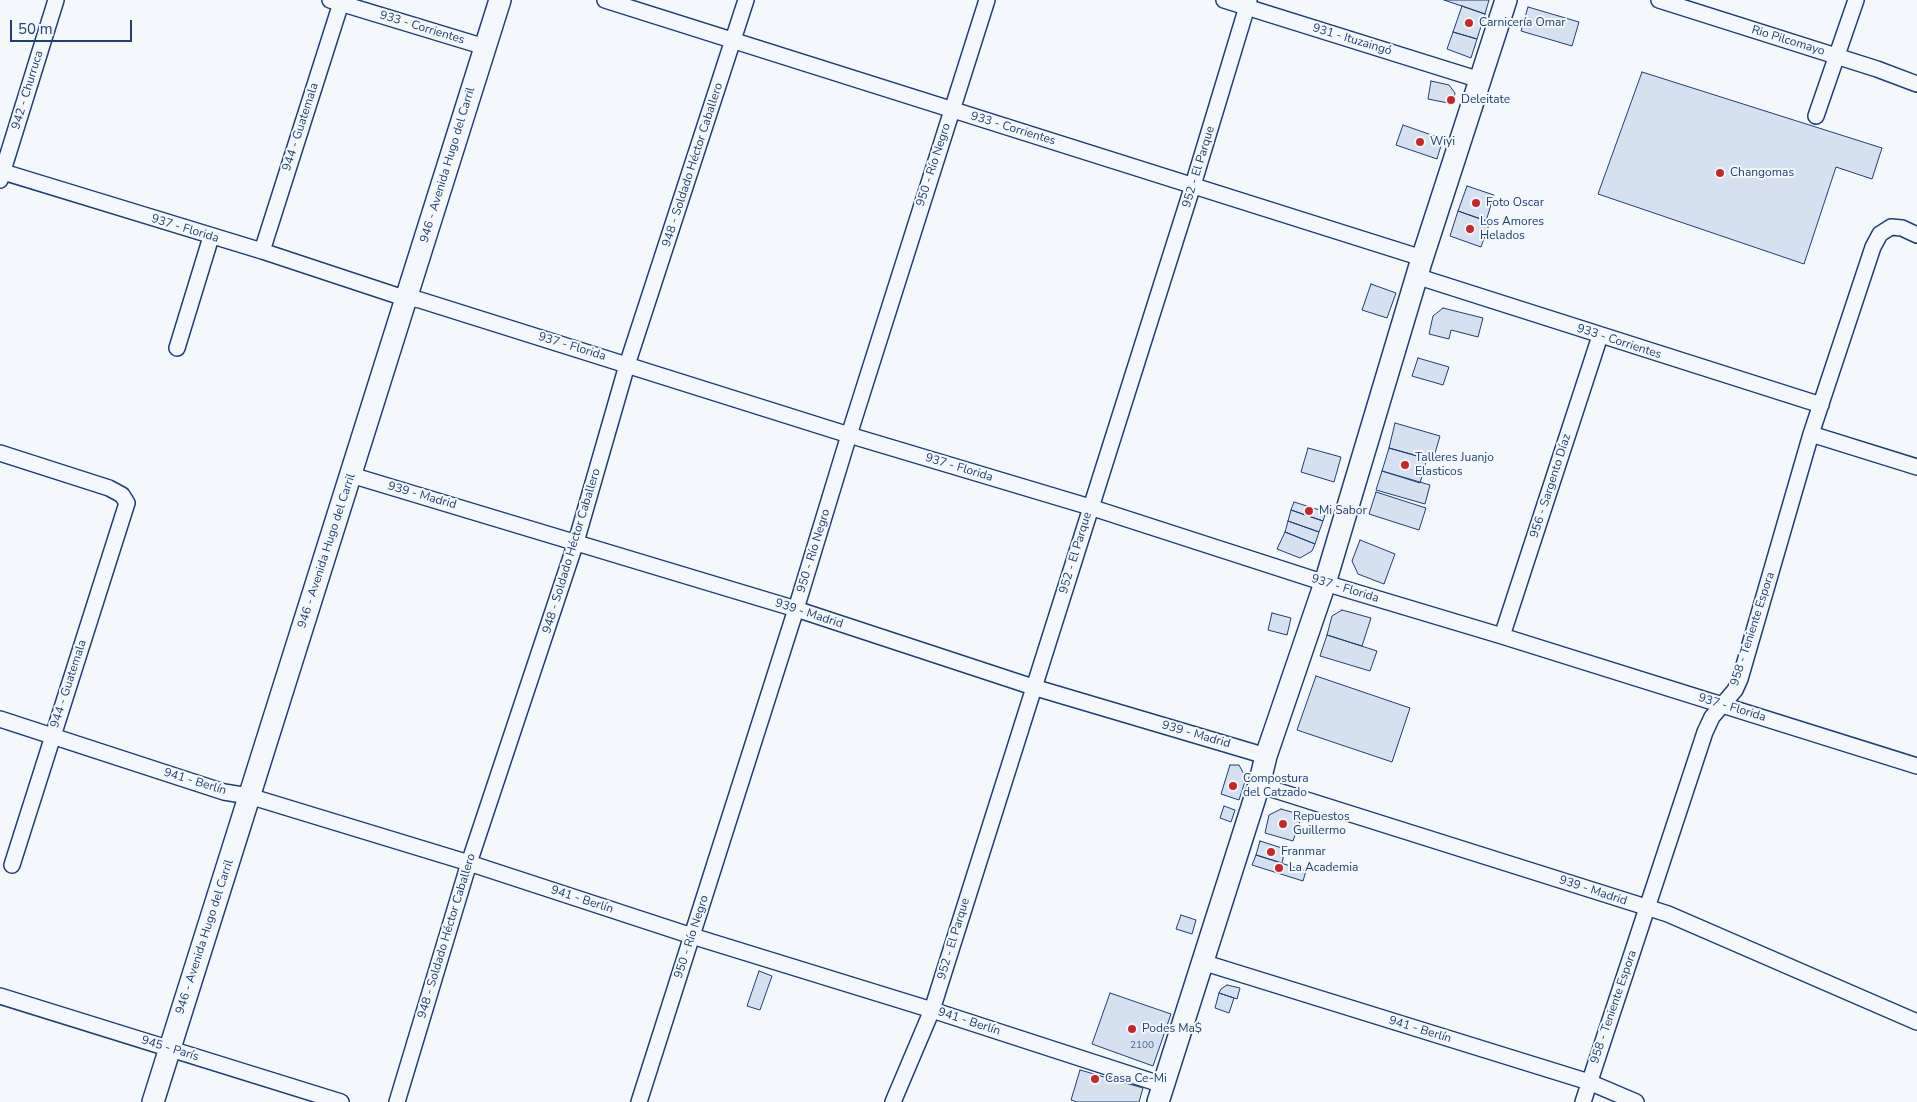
<!DOCTYPE html>
<meta charset="utf-8">
<style>
body{margin:0}
#map{position:relative;width:1917px;height:1102px;overflow:hidden;background:#f4f7fb;font-family:"Nunito Sans",sans-serif}
canvas{display:block}
.scale{position:absolute;left:10px;top:20px;width:122px;height:22px;box-sizing:border-box;border:2px solid #1d3f73;border-top:0;padding-left:6px;font-size:15px;line-height:18px;white-space:nowrap;color:#1d3f73;-webkit-text-stroke:4px #f4f7fb;paint-order:stroke}
</style>
<div id="map">
<canvas width="1917" height="1102"></canvas>
<div class="scale">50 m</div>
</div>
<script>
const ctx = document.querySelector('canvas').getContext('2d');
ctx.lineJoin = 'round';
function fillPath(path, color) { ctx.fillStyle = color; ctx.fill(path, 'evenodd'); }
const shape = rows => new Path2D(rows.map(r => 'M' + r).join(''));
function stroke(path, color, width, dash) { ctx.strokeStyle = color; ctx.lineWidth = width; ctx.lineCap = dash ? 'butt' : 'round'; ctx.setLineDash(dash || []); ctx.stroke(path); }
function write(font, color, halo, rows, align = 'center') {
  ctx.font = font + ' "Nunito Sans",sans-serif'; ctx.lineWidth = 4; ctx.setLineDash([]); ctx.textBaseline = 'middle'; ctx.strokeStyle = halo; ctx.fillStyle = color; for (const [text, x, y, turn = 0] of rows) {
    ctx.save(); ctx.translate(x, y); ctx.rotate((+turn || 0) * Math.PI / 180); ctx.textAlign = isNaN(turn) ? turn : align; if (halo) ctx.strokeText(text, 0, 0); ctx.fillText(text, 0, 0); ctx.restore();
  }
}
const building = shape([
 [1444,0,1489,0,1485,14,1444,0],
 [1462,6,1485,14,1477,39,1453,32,1462,6],
 [1528,7,1579,22,1572,46,1521,31,1528,7],
 [1453,32,1477,39,1471,58,1447,49,1453,32],
 [1642,72,1882,148,1872,179,1836,167,1804,264,1598,194,1642,72],
 [1431,81,1449,85,1455,93,1453,104,1428,99,1431,81],
 [1403,125,1443,139,1437,159,1396,145,1403,125],
 [1467,186,1494,195,1486,221,1458,211,1467,186],
 [1458,211,1490,222,1481,247,1450,236,1458,211],
 [1371,284,1396,293,1387,318,1362,310,1371,284],
 [1443,308,1483,318,1478,337,1451,330,1449,339,1429,334,1433,316,1443,308],
 [1418,358,1449,367,1443,385,1412,376,1418,358],
 [1395,423,1440,436,1433,460,1389,448,1395,423],
 [1308,448,1341,457,1334,482,1301,472,1308,448],
 [1389,448,1427,459,1420,483,1382,471,1389,448],
 [1382,471,1430,485,1425,504,1376,490,1382,471],
 [1376,492,1426,508,1419,530,1369,514,1376,492],
 [1294,502,1326,512,1323,521,1291,510,1294,502],
 [1291,510,1323,521,1319,532,1288,521,1291,510],
 [1288,521,1319,532,1315,544,1285,532,1288,521],
 [1285,532,1315,544,1312,551,1300,558,1277,549,1285,532],
 [1360,540,1395,554,1384,584,1358,574,1352,561,1360,540],
 [1342,610,1371,618,1362,646,1327,635,1332,616,1342,610],
 [1272,613,1291,618,1287,635,1268,630,1272,613],
 [1327,635,1377,651,1370,671,1320,656,1327,635],
 [1316,676,1410,708,1392,762,1297,730,1316,676],
 [1230,765,1239,765,1246,778,1239,800,1221,794,1230,765],
 [1224,806,1235,810,1231,822,1220,818,1224,806],
 [1281,809,1302,815,1293,841,1265,833,1269,815,1281,809],
 [1260,841,1285,849,1282,863,1256,855,1260,841],
 [1256,855,1306,871,1303,881,1252,865,1256,855],
 [1181,915,1196,920,1192,934,1176,929,1181,915],
 [759,971,772,976,760,1010,747,1006,759,971],
 [1227,985,1240,988,1237,999,1219,993,1221,989,1227,985],
 [1110,993,1171,1014,1153,1066,1092,1044,1110,993],
 [1219,993,1234,998,1229,1013,1215,1008,1219,993],
 [1080,1070,1143,1088,1139,1102,1077,1102,1071,1100,1080,1070]
]);
fillPath(building, '#d5e0f0');
stroke(building, '#1d3f73', 1);
const street = shape([
 [330,0,485,47],
 [605,0,1422,258],
 [1224,0,1480,80],
 [1659,0,1877,69,1917,84],
 [1816,116,1856,0],
 [0,171,262,251,398,296,420,300,849,435,1090,507,1325,583,1502,636,1917,766],
 [0,180,56,0],
 [262,251,341,3],
 [1416,276,1821,405],
 [177,348,211,237],
 [1811,434,1917,467],
 [0,453,109,488,122,495,127,503,12,865],
 [351,475,796,609,1033,687,1266,756],
 [1502,636,1600,336],
 [0,719,224,792,249,796,469,863,692,936,932,1010,1163,1085],
 [1259,785,1668,914,1917,1022],
 [1202,962,1589,1082,1636,1102],
 [0,996,341,1102],
 [397,1102,469,863,576,542,627,365,746,0],
 [639,1102,796,609,849,435,987,0],
 [893,1102,932,1010,1193,185,1249,0],
 [1583,1102,1705,732,1712,717,1735,690,1740,679,1811,434,1873,247,1880,234,1891,227,1902,228,1917,235]
]);
const secondary = shape([
 [153,1102,500,0],
 [1158,1102,1259,785,1266,756,1325,583,1421,262,1506,0]
]);
stroke(street, '#1d3f73', 18);
stroke(secondary, '#1d3f73', 24);
stroke(street, '#f4f7fb', 15);
stroke(secondary, '#f4f7fb', 21);
for (const [x, y, r, color] of [
 [1469,23,5,"#c62828"],
 [1451,100,5,"#c62828"],
 [1420,142,5,"#c62828"],
 [1720,173,5,"#c62828"],
 [1476,203,5,"#c62828"],
 [1470,229,5,"#c62828"],
 [1405,465,5,"#c62828"],
 [1309,511,5,"#c62828"],
 [1233,786,5,"#c62828"],
 [1283,824,5,"#c62828"],
 [1271,852,5,"#c62828"],
 [1279,868,5,"#c62828"],
 [1132,1029,5,"#c62828"],
 [1095,1079,5,"#c62828"]
]) { const dot = new Path2D(); dot.arc(x, y, r, 0, 2 * Math.PI); ctx.fillStyle = color; ctx.fill(dot); stroke(dot, '#f4f7fb', 2); }
write('10px', '#4b6792', null, [
 ["2100",1142,1046]
]);
write('12px', '#1d3f73', '#f4f7fb', [
 ["Carnicería Omar",1479,23],
 ["Deleitate",1461,100],
 ["Wiyi",1430,142],
 ["Changomas",1730,173],
 ["Foto Oscar",1486,203],
 ["Los Amores",1480,222],
 ["Helados",1480,236],
 ["Talleres Juanjo",1415,458],
 ["Elasticos",1415,472],
 ["Mi Sabor",1319,511],
 ["Compostura",1243,779],
 ["del Catzado",1243,793],
 ["Repuestos",1293,817],
 ["Guillermo",1293,831],
 ["Franmar",1281,852],
 ["La Academia",1289,868],
 ["Podes Ma$",1142,1029],
 ["Casa Ce-Mi",1105,1079]
], 'left');
write('12px', '#1d3f73', '#f4f7fb', [
 ["933 - Corrientes",422,28,17],
 ["931 - Ituzaingó",1352,40,17],
 ["Rio Pilcomayo",1788,41,17],
 ["942 - Churruca",28,90,-73],
 ["944 - Guatemala",301,127,-72],
 ["933 - Corrientes",1013,129,17],
 ["946 - Avenida Hugo del Carril",448,165,-73],
 ["948 - Soldado Héctor Caballero",693,165,-72],
 ["950 - Río Negro",934,165,-72],
 ["952 - El Parque",1199,167,-73],
 ["937 - Florida",185,229,17],
 ["933 - Corrientes",1619,342,18],
 ["937 - Florida",572,347,17],
 ["937 - Florida",959,468,17],
 ["956 - Sargento Díaz",1551,486,-72],
 ["939 - Madrid",422,496,16],
 ["946 - Avenida Hugo del Carril",327,551,-72],
 ["948 - Soldado Héctor Caballero",572,551,-73],
 ["950 - Río Negro",814,551,-73],
 ["952 - El Parque",1076,553,-73],
 ["937 - Florida",1345,589,17],
 ["939 - Madrid",809,614,18],
 ["958 - Teniente Espora",1753,629,-72],
 ["944 - Guatemala",69,684,-72],
 ["937 - Florida",1732,708,17],
 ["939 - Madrid",1196,735,16],
 ["941 - Berlín",195,782,17],
 ["939 - Madrid",1593,891,18],
 ["941 - Berlín",582,900,18],
 ["948 - Soldado Héctor Caballero",447,936,-73],
 ["946 - Avenida Hugo del Carril",205,937,-72],
 ["950 - Río Negro",692,937,-72],
 ["952 - El Parque",954,939,-73],
 ["958 - Teniente Espora",1614,1007,-71],
 ["941 - Berlín",969,1022,18],
 ["941 - Berlín",1420,1030,17],
 ["945 - París",170,1049,17]
]);
</script>
